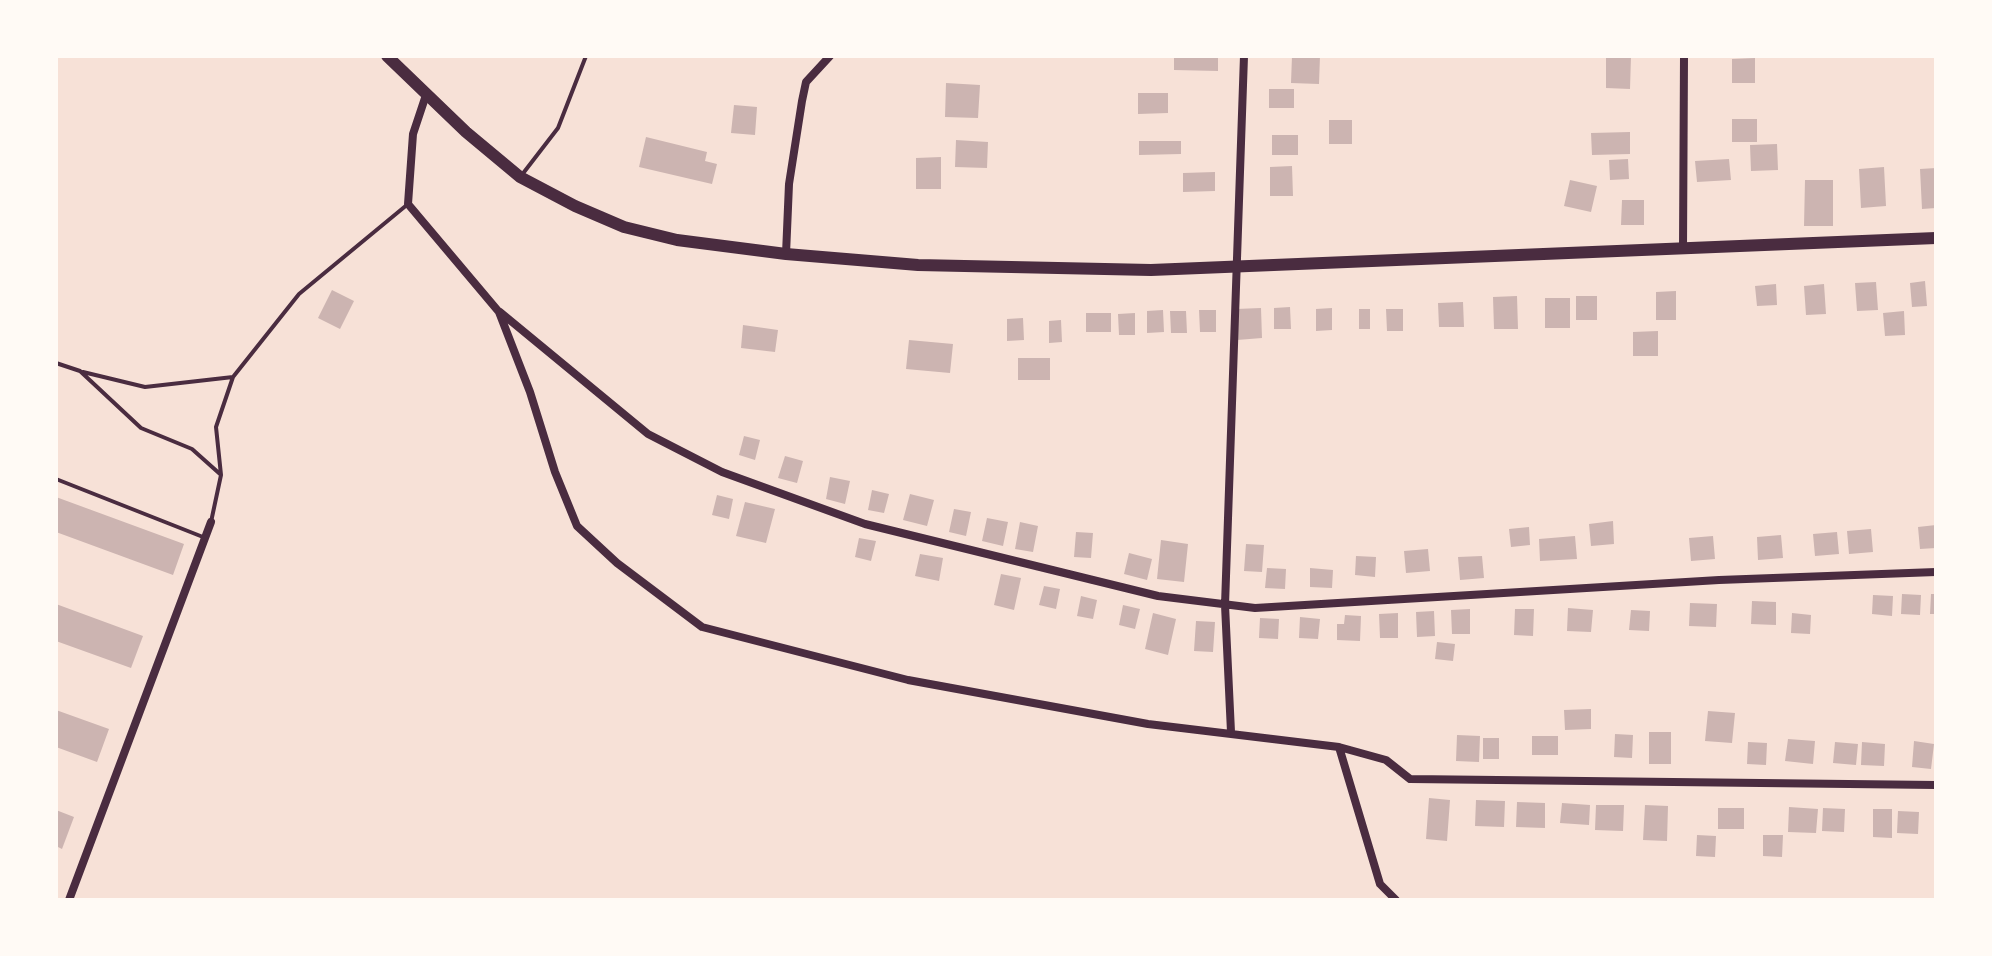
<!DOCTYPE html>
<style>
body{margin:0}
#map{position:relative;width:1992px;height:956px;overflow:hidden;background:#f7e1d7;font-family:Lora,serif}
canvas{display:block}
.frame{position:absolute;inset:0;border:58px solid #fffaf5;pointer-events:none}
</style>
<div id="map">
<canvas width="1992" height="956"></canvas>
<div class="frame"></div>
</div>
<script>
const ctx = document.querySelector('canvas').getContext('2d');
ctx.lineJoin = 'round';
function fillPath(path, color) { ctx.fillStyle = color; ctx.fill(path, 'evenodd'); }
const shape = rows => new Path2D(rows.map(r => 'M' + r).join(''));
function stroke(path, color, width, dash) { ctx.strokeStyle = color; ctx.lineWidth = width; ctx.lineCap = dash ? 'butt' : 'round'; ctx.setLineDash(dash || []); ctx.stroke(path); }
fillPath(shape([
 [1174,56,1218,56,1218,71,1174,70],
 [1292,56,1320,56,1319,84,1291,83],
 [1606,56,1631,56,1630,89,1606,88],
 [1755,58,1755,83,1732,83,1732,59],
 [946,83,980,85,978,118,945,117],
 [1269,89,1294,89,1294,108,1269,108],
 [1138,93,1168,93,1168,113,1138,114],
 [734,105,757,107,755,135,731,133],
 [1732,119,1757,119,1757,142,1732,142],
 [1329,120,1352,120,1352,144,1329,144],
 [1630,132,1630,154,1592,155,1591,133],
 [1272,135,1298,135,1298,155,1272,155],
 [646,137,707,152,705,161,717,164,712,184,639,167],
 [956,140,988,142,987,168,955,167],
 [1139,141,1181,141,1181,154,1139,155],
 [1777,144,1778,170,1751,171,1750,145],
 [941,157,941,189,916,189,916,158],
 [1628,159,1629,179,1610,180,1609,160],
 [1729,159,1731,180,1697,182,1695,161],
 [1292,166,1293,196,1270,196,1270,167],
 [1884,167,1886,206,1861,208,1859,169],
 [1936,168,1936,208,1922,209,1920,169],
 [1215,172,1215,191,1183,192,1183,173],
 [1570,180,1597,186,1591,212,1564,206],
 [1805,180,1833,180,1833,226,1804,226],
 [1622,200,1644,200,1644,225,1621,225],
 [1925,281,1927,306,1912,307,1910,283],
 [1876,282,1878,310,1857,311,1855,283],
 [1776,284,1777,305,1757,306,1755,286],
 [1824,284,1826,314,1806,315,1804,286],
 [332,290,354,301,340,329,318,318],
 [1676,291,1676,320,1656,320,1656,292],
 [1517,296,1518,329,1494,329,1493,297],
 [1576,296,1597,296,1597,320,1576,320],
 [1545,298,1570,298,1570,328,1545,328],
 [1463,302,1464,327,1439,327,1438,303],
 [1290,307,1291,329,1274,329,1274,308],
 [1261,308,1262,338,1237,340,1236,309],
 [1332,308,1332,330,1316,331,1316,309],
 [1359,309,1370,309,1370,329,1359,329],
 [1386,309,1403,309,1403,331,1387,331],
 [1163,310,1164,332,1147,333,1147,311],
 [1199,310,1216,310,1216,332,1200,332],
 [1170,311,1186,311,1187,333,1171,333],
 [1904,311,1905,335,1885,336,1883,313],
 [1086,313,1111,313,1111,332,1086,332],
 [1135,313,1135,335,1119,335,1118,314],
 [1023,318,1024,340,1007,341,1007,319],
 [1061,320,1062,342,1049,343,1049,321],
 [743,325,778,330,775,352,741,348],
 [1658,331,1658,356,1633,356,1633,332],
 [909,340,953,344,950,373,906,369],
 [1018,358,1050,358,1050,380,1018,380],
 [744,436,760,440,755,460,739,455],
 [785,456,803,461,797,483,778,478],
 [830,477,850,481,845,504,826,499],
 [872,490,889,494,884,513,868,510],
 [910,494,934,500,927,526,903,520],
 [717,495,733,499,729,519,712,515],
 [56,497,184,544,173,575,56,532],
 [745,502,775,509,766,543,736,536],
 [954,509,971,512,966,536,949,532],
 [987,518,1008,522,1003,546,982,541],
 [1613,521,1614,544,1591,546,1589,524],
 [1020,522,1038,526,1033,552,1015,549],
 [1936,525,1936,548,1920,549,1918,527],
 [1529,527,1530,545,1511,547,1509,529],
 [1871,529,1873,552,1849,554,1847,531],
 [1076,532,1093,533,1091,558,1074,557],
 [1837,532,1839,554,1815,556,1813,534],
 [1781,535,1783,558,1758,560,1757,537],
 [1575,536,1577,559,1540,561,1539,539],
 [1713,536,1715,559,1691,561,1689,538],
 [859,538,876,541,871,561,855,557],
 [1161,540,1188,544,1184,582,1157,579],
 [1246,544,1264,545,1262,572,1244,571],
 [1428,549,1430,571,1406,573,1404,551],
 [1129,553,1152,559,1147,580,1124,574],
 [920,554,943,558,939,581,915,576],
 [1356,556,1376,557,1375,577,1355,575],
 [1482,556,1484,578,1460,580,1458,557],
 [1267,568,1286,569,1285,589,1265,588],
 [1310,568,1333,570,1332,588,1310,587],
 [1001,574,1021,578,1014,610,994,605],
 [1044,586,1060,589,1056,609,1039,605],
 [1902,594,1921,595,1920,615,1901,614],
 [1931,594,1936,594,1936,614,1930,614],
 [1873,595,1893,596,1892,616,1872,614],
 [1081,596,1097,600,1093,619,1077,616],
 [1752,601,1776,602,1776,625,1751,624],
 [1690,603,1717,604,1716,627,1689,626],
 [56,604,143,636,131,668,56,641],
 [1123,605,1140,609,1135,629,1119,625],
 [1568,608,1593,610,1591,632,1567,631],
 [1470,609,1470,634,1452,634,1451,610],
 [1515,609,1534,609,1533,636,1514,635],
 [1631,610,1650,611,1649,631,1629,630],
 [1434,611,1435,636,1417,637,1416,612],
 [1153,613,1176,619,1168,655,1145,649],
 [1398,613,1398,638,1380,638,1379,614],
 [1792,613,1811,615,1810,634,1791,633],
 [1345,615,1361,616,1360,641,1337,640,1337,624,1344,624],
 [1300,617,1320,619,1318,639,1299,638],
 [1260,618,1279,619,1278,639,1259,638],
 [1196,621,1215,622,1213,652,1194,651],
 [1437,642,1455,644,1453,661,1435,659],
 [1591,709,1591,729,1565,730,1564,710],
 [56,710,109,729,97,762,56,747],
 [1708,711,1735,713,1732,743,1705,741],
 [1649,732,1671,732,1671,764,1649,764],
 [1615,734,1633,735,1632,758,1614,757],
 [1457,735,1480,736,1479,762,1456,761],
 [1532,736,1558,736,1558,755,1532,755],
 [1483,738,1499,738,1499,759,1483,759],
 [1788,739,1815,741,1813,764,1785,761],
 [1914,741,1934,744,1931,769,1912,767],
 [1748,742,1767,743,1766,765,1747,764],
 [1835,742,1858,744,1856,765,1833,763],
 [1862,742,1885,744,1884,766,1861,765],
 [1429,798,1450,800,1447,841,1426,839],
 [1476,800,1505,801,1504,827,1475,826],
 [1517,802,1545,803,1545,828,1516,827],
 [1562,803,1590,805,1589,825,1560,823],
 [1596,805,1624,805,1623,831,1595,830],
 [1645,805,1668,806,1667,841,1643,840],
 [1789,807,1818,809,1816,833,1788,832],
 [1718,808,1744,808,1744,829,1718,829],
 [1823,808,1845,809,1844,832,1822,831],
 [1873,809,1892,809,1892,838,1873,837],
 [56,810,74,817,62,849,56,846],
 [1898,811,1919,812,1918,834,1897,833],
 [1697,835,1716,836,1715,857,1696,856],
 [1763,835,1783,835,1782,857,1763,856]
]), '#ccb4b1');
stroke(shape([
 [521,176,558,128,586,56],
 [56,363,80,371,141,428,192,449,220,474],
 [83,372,145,387,233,377],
 [56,479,203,537],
 [211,522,221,475,216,427,233,377,299,294,408,204]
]), '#4a2c40', 4);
stroke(shape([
 [426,95,413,134,408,204,499,312,530,392,555,472,577,526,617,563,702,627,908,680,1148,724,1339,747,1386,760,1410,779,1936,785],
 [1683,248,1684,56],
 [786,254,789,184,802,101,806,82,830,56],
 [500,312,648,434,722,472,865,524,1158,596,1255,608,1719,580,1936,572],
 [1231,732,1225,605,1244,56],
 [1339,747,1380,884,1396,900],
 [69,900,211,522]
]), '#4a2c40', 8);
stroke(shape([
 [387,56,466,132,520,177,575,206,624,227,677,240,786,254,918,265,1151,270,1936,238]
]), '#4a2c40', 12);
</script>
